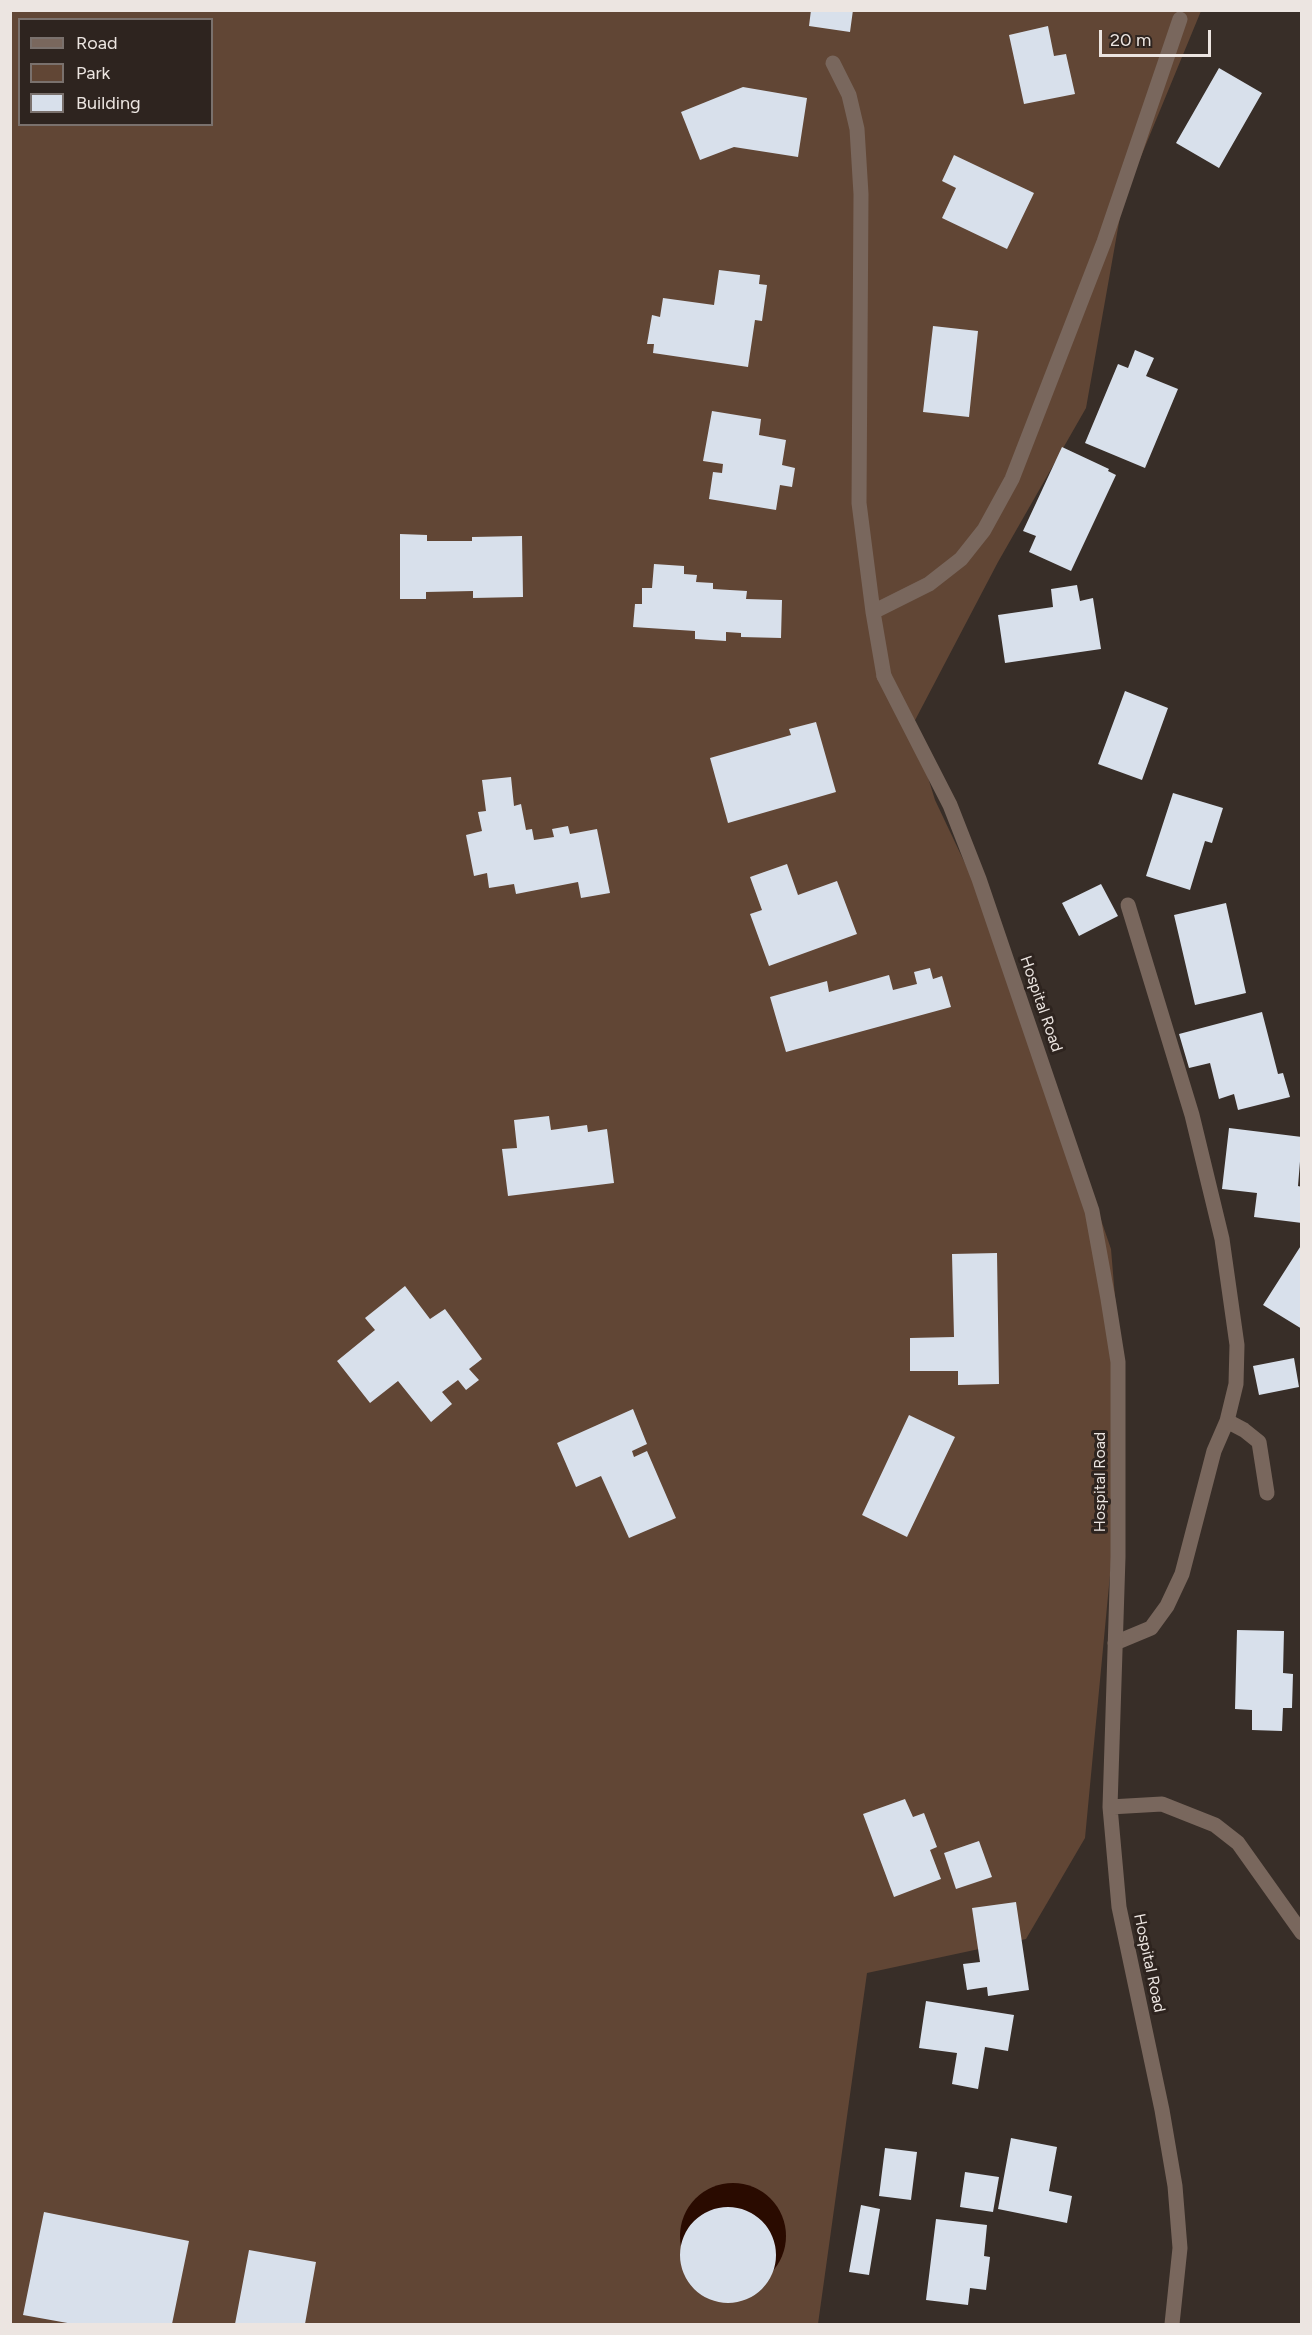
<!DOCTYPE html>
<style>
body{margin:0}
#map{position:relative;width:1312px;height:2335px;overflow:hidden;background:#382e28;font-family:Figtree,sans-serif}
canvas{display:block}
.frame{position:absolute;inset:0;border:12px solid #ece5e1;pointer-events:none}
.legend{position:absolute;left:18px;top:18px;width:195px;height:108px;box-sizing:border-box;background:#2e241f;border:2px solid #7a716d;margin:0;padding:8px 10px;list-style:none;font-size:18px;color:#ece5e1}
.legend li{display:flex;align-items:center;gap:12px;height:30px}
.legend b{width:30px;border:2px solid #7a716d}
.scale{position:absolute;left:1099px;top:30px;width:112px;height:27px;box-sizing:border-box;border:3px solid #ece5e1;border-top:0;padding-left:8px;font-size:18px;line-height:21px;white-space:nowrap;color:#ece5e1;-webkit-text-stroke:4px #2e241f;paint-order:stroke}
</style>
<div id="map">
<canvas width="1312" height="2335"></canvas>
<div class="frame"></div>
<ul class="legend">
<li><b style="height:8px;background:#79675d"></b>Road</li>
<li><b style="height:16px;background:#614635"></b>Park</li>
<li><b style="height:16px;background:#d8e0eb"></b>Building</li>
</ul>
<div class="scale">20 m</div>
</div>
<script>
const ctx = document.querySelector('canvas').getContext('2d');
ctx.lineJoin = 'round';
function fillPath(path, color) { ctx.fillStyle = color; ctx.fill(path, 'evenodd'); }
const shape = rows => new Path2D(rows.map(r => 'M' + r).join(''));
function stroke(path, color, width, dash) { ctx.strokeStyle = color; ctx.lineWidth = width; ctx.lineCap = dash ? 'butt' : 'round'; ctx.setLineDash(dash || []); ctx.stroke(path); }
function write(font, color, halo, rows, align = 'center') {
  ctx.font = font + ' Figtree,sans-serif'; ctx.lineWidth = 6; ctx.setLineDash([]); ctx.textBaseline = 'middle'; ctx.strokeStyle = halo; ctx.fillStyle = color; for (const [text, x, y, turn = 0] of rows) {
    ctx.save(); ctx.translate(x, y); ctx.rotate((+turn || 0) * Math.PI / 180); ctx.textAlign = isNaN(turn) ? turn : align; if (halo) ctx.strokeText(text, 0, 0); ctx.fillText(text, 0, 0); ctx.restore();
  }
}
fillPath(shape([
 [11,11,1201,11,1123,200,1086,408,998,562,912,726,935,800,1015,969,1111,1249,1125,1417,1085,1838,1026,1939,867,1973,818,2324,11,2324],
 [20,20,212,20,212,124,20,124]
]), '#614635');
fillPath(shape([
 '680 2236a53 53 0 1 1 106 0a53 53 0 1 1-106 0Z'
]), '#2a0b00');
fillPath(shape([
 [811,10,853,10,850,32,809,26],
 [1048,26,1054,56,1066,54,1075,94,1024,104,1009,35],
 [1219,68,1262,93,1219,168,1176,143],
 [743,87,807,98,798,157,734,147,700,160,681,112],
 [954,155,1034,193,1007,249,942,218,956,188,942,181],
 [719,270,760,275,759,284,767,285,762,321,755,320,748,367,653,353,654,344,647,344,652,315,660,317,663,298,714,305],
 [933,326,978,331,969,417,923,412],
 [1135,350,1154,358,1146,376,1178,389,1145,468,1085,443,1118,364,1128,368],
 [712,411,761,419,759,435,786,440,782,465,795,468,792,487,780,485,776,510,709,499,713,472,722,473,723,464,703,461],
 [1062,447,1109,469,1108,471,1116,475,1071,571,1029,552,1036,536,1023,531],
 [400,534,427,535,427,541,472,541,472,537,522,536,523,597,473,598,473,591,426,592,426,599,400,599],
 [654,564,684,566,684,574,697,575,696,582,713,583,713,589,747,591,746,599,782,600,781,638,741,637,741,633,726,632,726,641,695,639,695,631,633,627,635,604,642,604,642,588,652,588],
 [1077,585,1080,601,1093,598,1101,649,1005,663,998,615,1053,607,1051,589],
 [1125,691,1168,708,1142,780,1098,764],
 [816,722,836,792,728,823,710,758,791,735,789,729],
 [511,777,514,806,521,804,526,830,532,829,534,840,554,837,552,829,568,826,570,834,597,829,610,893,581,898,578,882,516,894,514,884,489,888,487,873,474,876,466,835,482,831,478,812,486,811,482,780],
 [1173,793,1223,808,1212,843,1205,841,1190,890,1146,876],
 [787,864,798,895,837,881,857,934,769,966,750,914,762,910,750,877],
 [1101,884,1118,916,1079,936,1062,903],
 [1226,903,1246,993,1195,1005,1174,915],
 [930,968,933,979,942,976,951,1007,786,1052,770,997,827,981,829,992,889,975,893,990,917,984,914,972],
 [1262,1012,1278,1074,1283,1073,1290,1097,1238,1110,1234,1094,1219,1099,1210,1063,1189,1068,1179,1034],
 [549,1116,551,1130,587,1125,588,1132,607,1129,614,1183,508,1196,502,1149,517,1148,514,1120],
 [1229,1128,1302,1137,1298,1186,1302,1187,1302,1223,1254,1217,1257,1193,1222,1189],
 [1302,1244,1302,1329,1263,1305],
 [997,1253,999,1384,958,1385,958,1371,910,1371,910,1338,954,1337,952,1254],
 [405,1286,430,1319,445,1309,482,1359,469,1369,479,1380,466,1390,458,1380,442,1392,452,1404,431,1422,398,1381,370,1403,337,1361,375,1330,365,1318],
 [1294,1358,1299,1387,1259,1395,1253,1366],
 [633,1409,647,1444,632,1451,634,1457,647,1451,676,1518,629,1538,601,1476,576,1487,557,1443],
 [909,1415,955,1437,907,1537,862,1515],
 [1237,1630,1284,1631,1283,1673,1293,1674,1292,1708,1283,1708,1282,1731,1252,1730,1252,1710,1235,1709],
 [905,1799,913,1817,924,1813,937,1847,930,1850,941,1879,894,1897,863,1814],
 [979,1841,992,1877,956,1889,944,1853],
 [1016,1902,1029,1990,988,1996,987,1987,967,1990,963,1964,980,1962,972,1908],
 [926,2001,1014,2015,1008,2051,985,2047,978,2089,952,2084,957,2053,919,2048],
 [1011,2138,1057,2147,1049,2191,1072,2196,1067,2223,998,2209],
 [885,2148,917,2152,911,2200,879,2196],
 [965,2172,999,2177,993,2212,960,2207],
 [861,2205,880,2209,869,2275,849,2272],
 '680 2255a48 48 0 1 1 96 0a48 48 0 1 1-96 0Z',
 [44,2212,189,2241,172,2324,73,2324,23,2315],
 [936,2219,987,2225,984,2256,990,2257,986,2290,970,2288,968,2305,926,2300],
 [249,2250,316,2262,305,2324,235,2324]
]), '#d8e0eb');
stroke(shape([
 [833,63,849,95,857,129,861,194,859,503,873,612,884,676],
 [873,612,929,584,961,559,984,530,1012,479,1104,242,1180,19],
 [1227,1421,1244,1430,1259,1442,1267,1493],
 [1115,1643,1151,1628,1167,1606,1182,1574,1214,1451,1227,1421,1236,1384,1237,1345,1222,1239,1192,1115,1128,905]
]), '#79675d', 15);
stroke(shape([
 [884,676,950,805,979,879,1092,1211,1108,1299,1118,1362,1118,1557,1110,1807,1119,1907,1162,2110,1175,2186,1180,2248,1172,2324],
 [1110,1807,1162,1804,1215,1825,1238,1843,1302,1933]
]), '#79675d', 15);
write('16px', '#ece5e1', '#2e241f', [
 ["Hospital Road",1041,1004,71],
 ["Hospital Road",1100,1482,-90],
 ["Hospital Road",1149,1963,78]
]);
</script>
